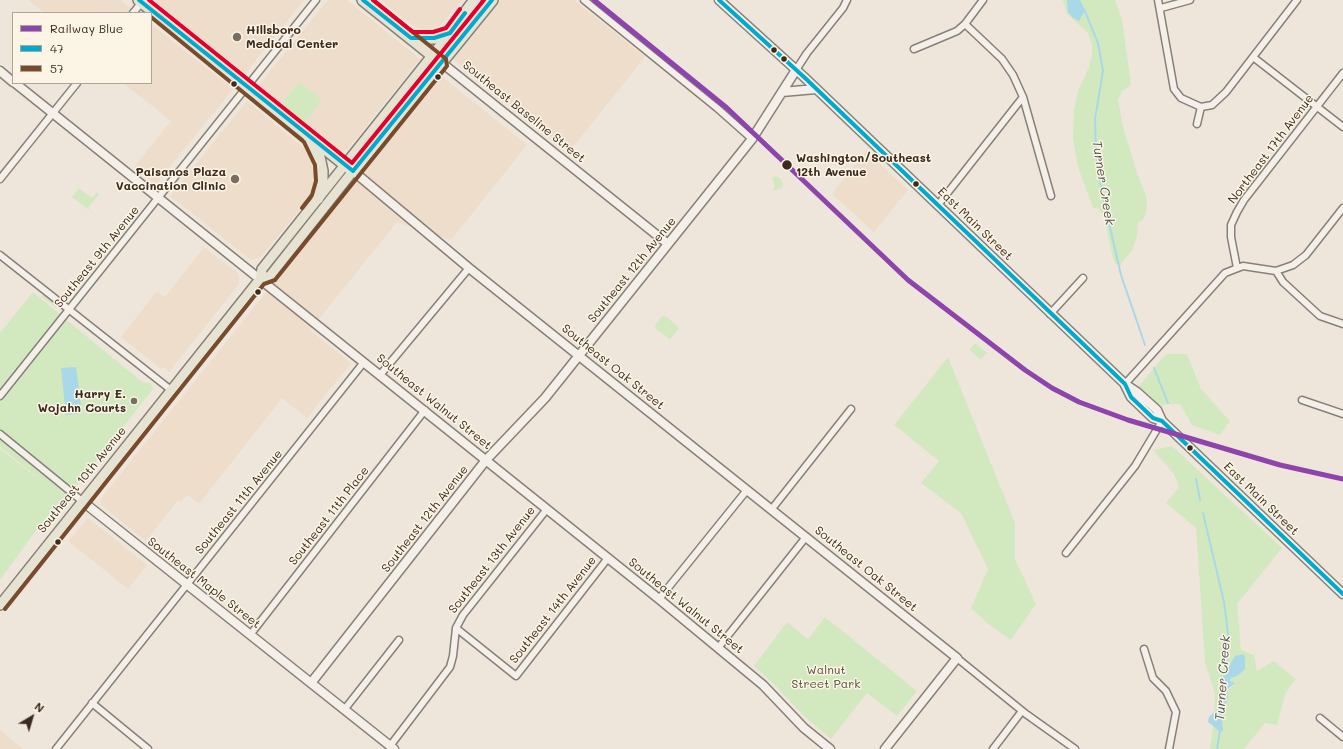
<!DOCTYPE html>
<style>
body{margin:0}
#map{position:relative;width:1343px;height:749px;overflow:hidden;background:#eee6db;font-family:Mali,sans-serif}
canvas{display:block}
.legend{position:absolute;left:12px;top:12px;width:140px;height:72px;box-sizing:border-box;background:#fcf5e5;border:1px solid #afa495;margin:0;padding:5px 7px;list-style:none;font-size:12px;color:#3b2a1e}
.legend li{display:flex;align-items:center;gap:8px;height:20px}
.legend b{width:20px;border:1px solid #afa495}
.north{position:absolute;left:12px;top:697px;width:40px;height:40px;-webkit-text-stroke:3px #fcf5e5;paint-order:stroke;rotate:38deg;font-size:11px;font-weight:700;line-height:16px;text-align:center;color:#3b2a1e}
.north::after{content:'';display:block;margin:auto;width:14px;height:18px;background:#3b2a1e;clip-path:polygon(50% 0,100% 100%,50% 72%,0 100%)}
</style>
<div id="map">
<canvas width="1343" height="749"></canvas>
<ul class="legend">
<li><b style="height:5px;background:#8e44ad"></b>Railway Blue</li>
<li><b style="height:5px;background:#00a9ce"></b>47</li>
<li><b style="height:5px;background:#7a4b2a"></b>57</li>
</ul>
<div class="north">N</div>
</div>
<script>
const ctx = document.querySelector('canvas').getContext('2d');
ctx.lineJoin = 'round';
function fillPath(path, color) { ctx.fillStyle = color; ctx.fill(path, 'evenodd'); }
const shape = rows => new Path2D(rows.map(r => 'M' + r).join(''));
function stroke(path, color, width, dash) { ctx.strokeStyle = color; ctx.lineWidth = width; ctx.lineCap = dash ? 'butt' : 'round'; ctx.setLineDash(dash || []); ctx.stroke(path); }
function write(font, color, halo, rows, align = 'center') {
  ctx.font = font + ' Mali,sans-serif'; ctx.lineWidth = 3; ctx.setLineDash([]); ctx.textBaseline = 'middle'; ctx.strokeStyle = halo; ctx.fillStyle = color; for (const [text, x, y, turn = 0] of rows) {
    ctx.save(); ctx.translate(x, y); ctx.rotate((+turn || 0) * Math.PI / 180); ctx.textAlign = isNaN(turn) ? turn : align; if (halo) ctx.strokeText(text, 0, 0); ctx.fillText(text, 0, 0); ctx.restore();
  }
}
fillPath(shape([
 [28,0,121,0,137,13,44,13],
 [153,0,304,0,245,74],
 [328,0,347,0,420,59,347,150,341,151,305,122,322,100,299,82,282,104,259,85],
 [380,0,462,0,441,25,430,29,421,29,412,25],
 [501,0,574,0,645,57,569,152,453,59],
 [151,24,233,89,156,184,134,167,171,121,123,83,151,83],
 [440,75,527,145,451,240,397,222,310,330,351,363,307,418,282,398,199,504,187,495,181,502,178,500,146,541,101,505,102,497],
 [247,101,304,148,312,160,315,177,313,189,307,201,261,257,251,260,170,196],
 [866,151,908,190,874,232,832,194],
 [204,247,239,274,239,284,169,372,163,367,161,369,121,337,157,291,165,297],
 [88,518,147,565,128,589,68,541],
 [0,730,23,749,0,749]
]), '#eeddcb');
fillPath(shape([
 [1063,0,1115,0,1122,19,1131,85,1122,91,1118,100,1123,127,1137,173,1147,199,1146,214,1142,221,1138,222,1137,237,1132,250,1119,267,1115,263,1112,255,1105,219,1098,208,1093,208,1078,167,1073,138,1074,110,1078,91,1089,67,1092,56,1092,45,1088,33,1067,14],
 [299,82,322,100,305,122,282,104],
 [776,176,780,178,783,183,782,188,776,190,773,190,775,185,772,178],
 [79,188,92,198,97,192,99,194,88,208,98,217,72,197],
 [33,292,142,382,151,383,153,389,81,481,63,498,37,529,0,580,0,449,47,485,0,447,0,333],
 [44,294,58,306,56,308,41,296],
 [662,316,667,317,678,327,678,330,670,339,655,328,656,324],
 [975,343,987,353,981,360,969,350],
 [1166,354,1187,354,1201,389,1230,421,1220,435,1192,425,1180,404,1159,405,1139,386],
 [948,357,1015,523,1015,559,1036,604,1011,640,988,624,971,608,988,569,961,513,921,483,939,461,894,425],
 [1172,446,1282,548,1237,604,1241,650,1254,655,1257,671,1274,661,1296,679,1285,694,1277,725,1265,723,1244,749,1210,749,1213,726,1219,731,1223,730,1222,717,1228,698,1227,691,1234,685,1230,682,1231,678,1235,676,1229,664,1222,678,1221,696,1218,708,1214,712,1215,694,1205,662,1196,528,1166,503,1179,487,1174,474,1153,450],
 [825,617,917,691,897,716,867,693,831,739,804,716,775,685,754,666,787,622,808,639]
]), '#d2e9c0');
fillPath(shape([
 [1067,0,1080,0,1085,10,1079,21,1073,18,1068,12],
 [76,367,82,413,66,415,61,368],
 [1243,654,1245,657,1245,669,1237,676,1231,678,1230,681,1235,683,1228,689,1228,698,1222,717,1223,730,1222,732,1219,731,1208,722,1209,717,1218,708,1221,696,1222,678,1235,656]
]), '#a9d9e8');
stroke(shape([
 [1084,9,1098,43,1103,71,1095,119,1096,155,1102,193,1121,275,1145,345],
 [1154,368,1168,403],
 [1196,479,1200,500],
 [1203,513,1224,602,1229,642,1226,672],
 [1217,749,1220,730]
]), '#a9d9e8', 2);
const street = shape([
 [584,0,717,108,752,139],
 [983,0,965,24,1002,59,1013,75,1023,97,1051,196],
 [1158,0,1174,89,1181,98,1201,107],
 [1161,8,1190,0],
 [133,13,142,2],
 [914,49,957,31,965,24],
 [1253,57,1343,127],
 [796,70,807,53,843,8,847,0],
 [1197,124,1201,107,1212,105,1226,92,1297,0],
 [0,179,77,83],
 [938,205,1023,97],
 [0,255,171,390],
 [1237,268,1231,237,1231,225,1237,212,1244,200,1343,73],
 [1276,271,1283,282,1320,316,1343,324],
 [1050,314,1083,278],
 [380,375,469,268],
 [1125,384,1225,273,1243,266,1276,271,1293,265,1306,255,1343,208],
 [0,396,316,0],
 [1302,400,1343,414],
 [0,434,82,501],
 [771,510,851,409],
 [1066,553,1135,466,1162,421],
 [659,599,747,490],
 [456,628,516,676,608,558],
 [250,635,425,410],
 [718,648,806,537],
 [1144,649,1153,678,1166,691,1176,712,1169,749],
 [957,658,1026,714,1075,749],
 [92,703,148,749],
 [344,710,399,640],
 [1320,718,1343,737],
 [390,746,450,667,453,656,456,628,463,615,547,509],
 [56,749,364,362],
 [993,749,1022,711]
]);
const secondary = shape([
 [719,0,804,77,1125,384,1137,392,1157,410,1162,421,1343,594],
 [442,63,668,244],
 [0,71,13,82],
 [15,83,659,599,763,685,804,728,830,749],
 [782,92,816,89],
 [353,171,469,268,957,658,885,749],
 [1125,385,1131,397,1153,418,1162,421],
 [82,501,394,749],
 [311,683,486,460,545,398,752,139,796,70]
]);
const primary = shape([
 [260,279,270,276,353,171],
 [0,605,260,279,262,269,450,33]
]);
const highway = shape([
 [139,0,353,171,492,0],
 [363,0,433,56],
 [411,38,434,38,450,33,475,0],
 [309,138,319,157,322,171,322,182,318,198]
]);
stroke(street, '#878078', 9);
stroke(secondary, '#878078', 11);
stroke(primary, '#878078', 12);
stroke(highway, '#878078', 14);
stroke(street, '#f4f0e9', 6);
stroke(secondary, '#f4f0e9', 8);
stroke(primary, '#e7e3d2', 9);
stroke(highway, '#e7e3d2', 11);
stroke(shape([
 [139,0,353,171,492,0],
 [363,0,411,38,434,38,450,33,465,13],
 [719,0,804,77,1125,384,1131,397,1153,418,1162,421,1343,594]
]), '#00a9ce', 4);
stroke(shape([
 [151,17,304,142,315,165,316,181,312,195,302,208],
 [5,609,264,284,275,280,447,66,446,59,373,0]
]), '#7a4b2a', 4);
stroke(shape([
 [149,0,352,163,484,0],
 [373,0,413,32,433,32,446,28,460,9]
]), '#e4002b', 4);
stroke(shape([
 [594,0,727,108,908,280,1025,370,1052,388,1079,402,1128,420,1280,465,1343,479]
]), '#8e44ad', 5);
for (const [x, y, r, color] of [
 [237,37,5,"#7a6c60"],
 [774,50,3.5,"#3b2a1e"],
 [784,59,3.5,"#3b2a1e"],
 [438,77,3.5,"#3b2a1e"],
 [234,84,3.5,"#3b2a1e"],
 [787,165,5.5,"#3b2a1e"],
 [235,179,5,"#7a6c60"],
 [916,184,3.5,"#3b2a1e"],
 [258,292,3.5,"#3b2a1e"],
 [134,401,4,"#7a6c60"],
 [1190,448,3.5,"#3b2a1e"],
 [58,542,3.5,"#3b2a1e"]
]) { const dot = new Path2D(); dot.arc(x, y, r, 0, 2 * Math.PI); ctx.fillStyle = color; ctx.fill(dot); stroke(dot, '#fcf5e5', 1.5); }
write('bold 12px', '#3b2a1e', '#fcf5e5', [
 ["Hillsboro",246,30,"left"],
 ["Medical Center",246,44,"left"],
 ["Paisanos Plaza",226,172],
 ["Vaccination Clinic",226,186],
 ["Harry E.",126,394],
 ["Wojahn Courts",126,408]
], 'right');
write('12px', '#3b2a1e', '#fcf5e5', [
 ["Southeast Baseline Street",524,112,39],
 ["Northeast 17th Avenue",1271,149,-53],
 ["East Main Street",975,224,44],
 ["Southeast 9th Avenue",97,257,-51],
 ["Southeast 12th Avenue",632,270,-51],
 ["Southeast Oak Street",613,367,39],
 ["Southeast Walnut Street",434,402,39],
 ["Southeast 10th Avenue",82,480,-51],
 ["East Main Street",1261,499,44],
 ["Southeast 11th Avenue",239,502,-51],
 ["Southeast 11th Place",329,516,-52],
 ["Southeast 12th Avenue",425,519,-52],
 ["Southeast 13th Avenue",492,560,-52],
 ["Southeast Oak Street",866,569,39],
 ["Southeast Maple Street",204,583,38],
 ["Southeast Walnut Street",686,606,39],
 ["Southeast 14th Avenue",553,610,-52]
]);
write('bold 12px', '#3b2a1e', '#fcf5e5', [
 ["Washington/Southeast",796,158],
 ["12th Avenue",796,172]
], 'left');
write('12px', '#55513a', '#fcf5e5', [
 ["Walnut",826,670],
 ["Street Park",826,684]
]);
write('italic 13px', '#4f5452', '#fcf5e5', [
 ["Turner Creek",1103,183,81],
 ["Turner Creek",1223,678,-86]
]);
</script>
